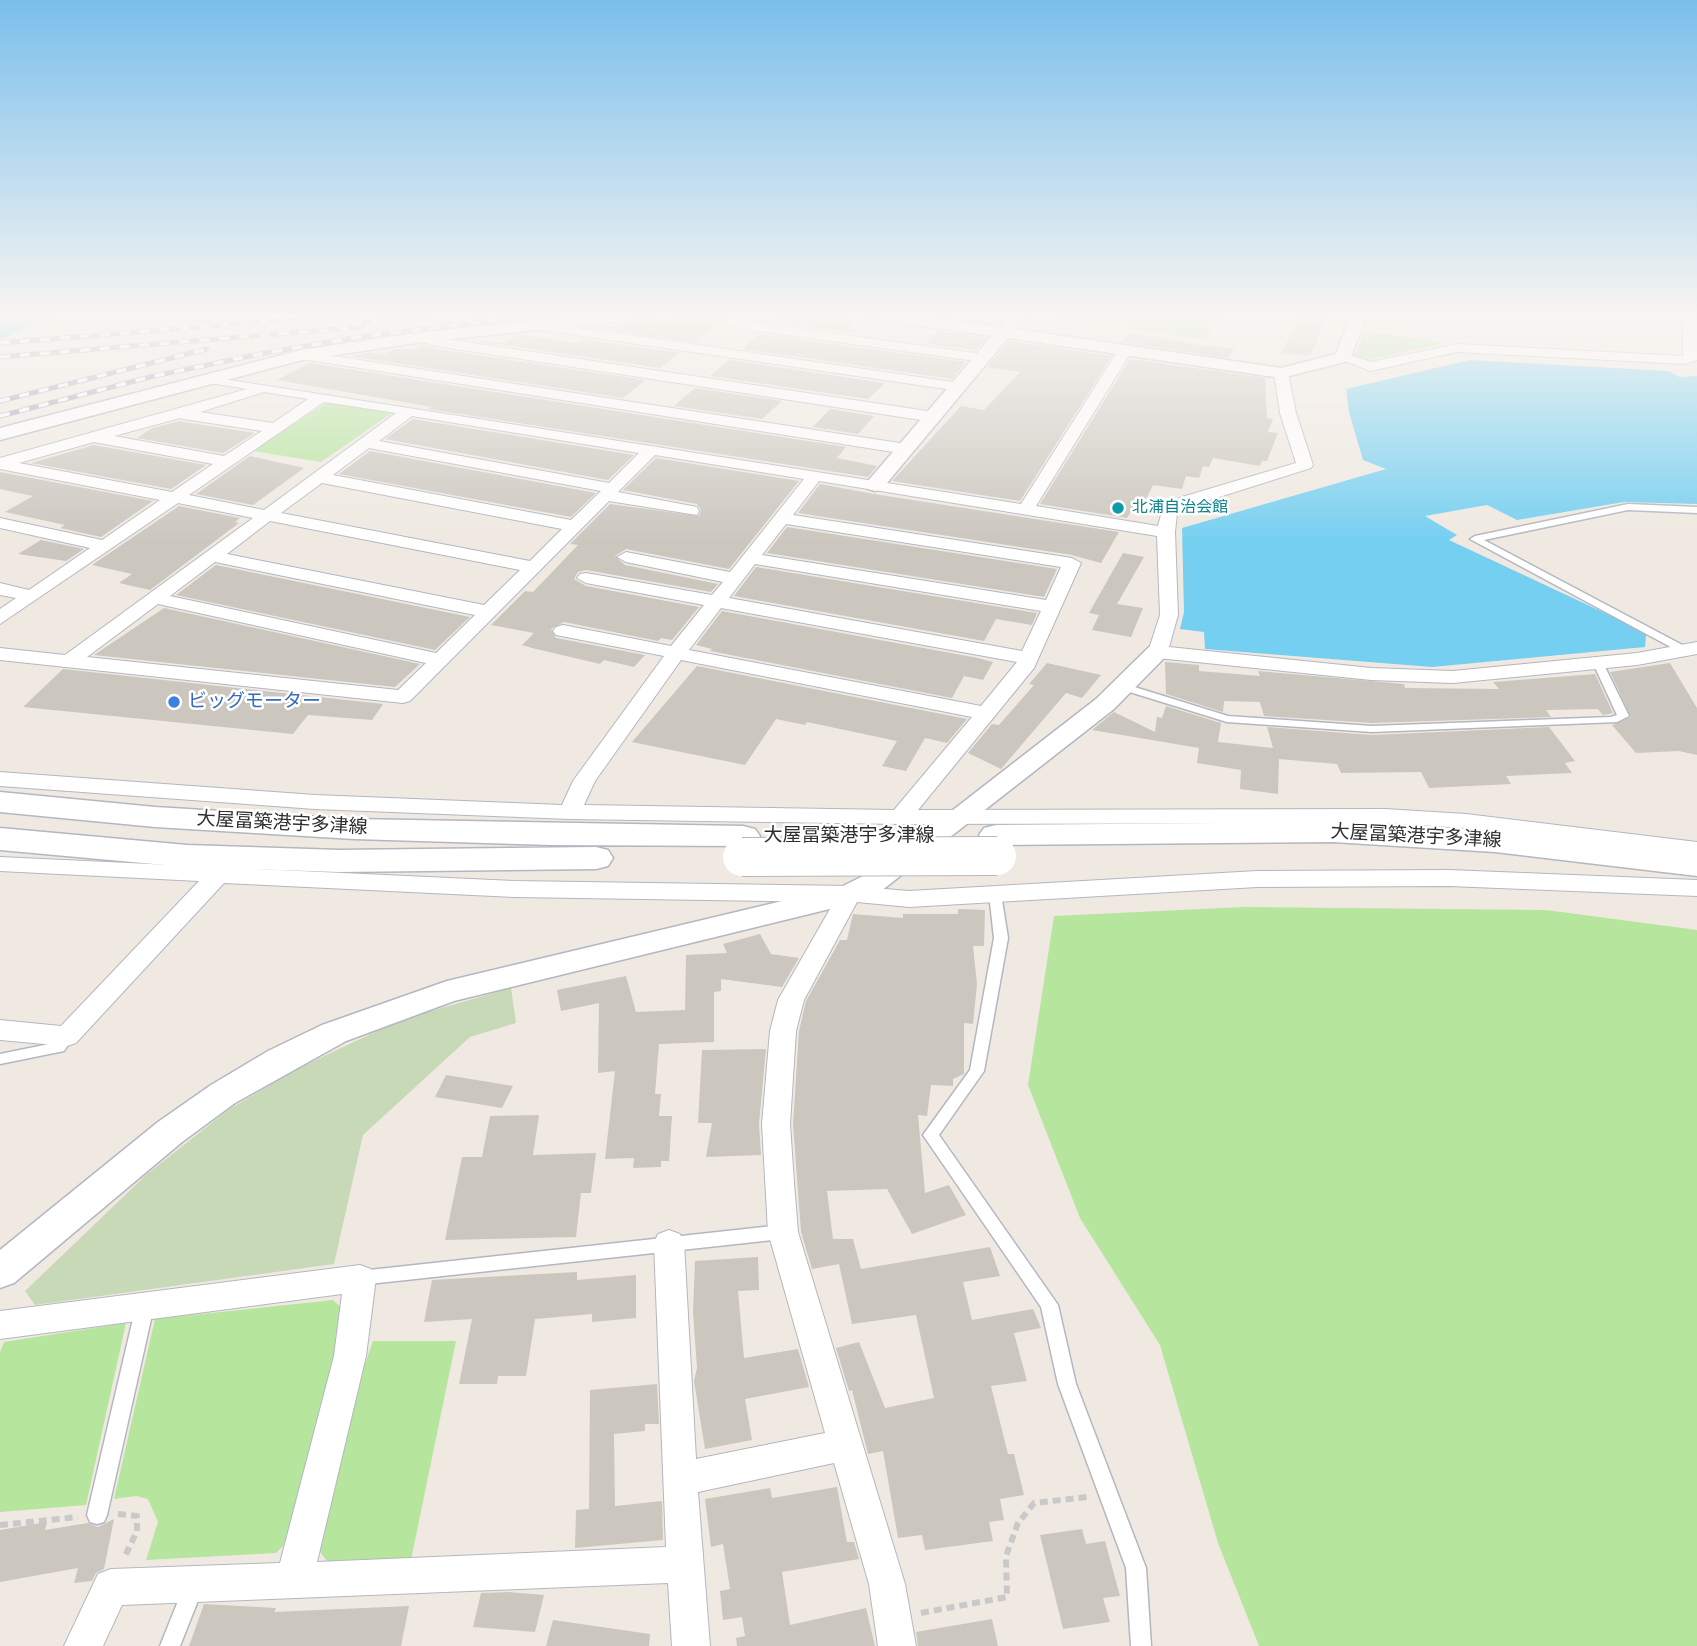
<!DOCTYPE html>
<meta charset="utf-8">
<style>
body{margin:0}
canvas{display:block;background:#efe9e1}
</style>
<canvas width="1697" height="1646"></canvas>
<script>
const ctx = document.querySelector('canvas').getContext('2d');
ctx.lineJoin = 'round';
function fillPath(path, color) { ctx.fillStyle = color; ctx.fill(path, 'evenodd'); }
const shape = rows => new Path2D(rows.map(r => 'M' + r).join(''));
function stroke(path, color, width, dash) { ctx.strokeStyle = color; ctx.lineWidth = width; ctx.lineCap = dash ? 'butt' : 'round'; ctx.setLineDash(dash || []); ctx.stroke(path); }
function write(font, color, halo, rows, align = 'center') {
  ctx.font = font + ' Roboto,"Noto Sans JP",sans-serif'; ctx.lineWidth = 5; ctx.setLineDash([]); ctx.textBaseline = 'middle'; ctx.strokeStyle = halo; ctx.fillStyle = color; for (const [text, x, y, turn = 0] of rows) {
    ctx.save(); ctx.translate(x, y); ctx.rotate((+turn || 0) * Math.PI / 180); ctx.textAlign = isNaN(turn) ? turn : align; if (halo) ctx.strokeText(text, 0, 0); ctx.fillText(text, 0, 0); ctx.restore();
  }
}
fillPath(shape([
 [1035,313,1223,313,1205,340],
 [1365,331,1447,343,1363,361,1354,356],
 [326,403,392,413,321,462,253,451],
 [1244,907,1546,910,1697,930,1697,1646,1259,1646,1218,1543,1160,1345,1080,1218,1028,1085,1054,916],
 [333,1300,344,1310,328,1400,289,1540,276,1553,146,1560,158,1522,148,1499,136,1496,114,1499,155,1319],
 [126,1323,86,1505,0,1512,0,1352,4,1342],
 [373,1341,456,1341,411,1560,331,1566,314,1544,344,1425]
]), '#b6e59e');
fillPath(shape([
 [511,988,516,1023,470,1037,363,1135,334,1264,35,1305,25,1291,146,1175,228,1110,297,1069,400,1020]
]), '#c8d9b8');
fillPath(shape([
 [0,313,61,313,0,340],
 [1470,360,1668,371,1680,377,1697,376,1697,504,1624,502,1517,520,1487,505,1425,516,1457,535,1449,540,1639,629,1646,635,1645,647,1432,667,1205,649,1204,632,1180,629,1184,612,1182,528,1386,469,1363,460,1349,412,1346,389]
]), '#75cff0');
fillPath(shape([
 [705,313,729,313,693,342,598,328,645,321,668,324,678,316],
 [785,313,813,313,858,320,850,327,858,329,852,333,774,323],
 [1300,313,1330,313,1310,356,1282,353],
 [938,331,987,338,976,350,927,344],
 [1129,333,1206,346,1234,348,1228,358,1121,342],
 [519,334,577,343,583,339,679,353,660,368,471,340,505,343],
 [760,334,966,362,952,379,742,349],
 [1009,341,1112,356,1020,501,892,481,961,406,984,410,1020,372,987,367],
 [423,345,436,349,645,380,623,398,349,356,370,353,385,355,394,349,415,349],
 [1130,359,1265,378,1267,418,1273,419,1268,432,1278,433,1267,461,1262,461,1260,466,1213,458,1209,467,1203,466,1199,478,1186,476,1182,489,1153,485,1146,499,1139,498,1127,518,1040,504],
 [729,360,885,383,868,399,710,376],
 [310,363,846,447,837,458,877,466,868,477,428,409,432,407,277,380],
 [695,388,782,401,762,419,674,406],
 [830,409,874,416,858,434,813,427],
 [413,419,634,455,608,480,385,439],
 [180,421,184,422,255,433,223,453,137,438,152,428],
 [94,445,206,465,171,489,31,463],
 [370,451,596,493,571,517,339,474],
 [250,456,304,468,253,505,196,494],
 [656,458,799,481,729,569,626,549,615,556,625,565,718,584,711,592,586,570,578,572,574,579,586,586,699,607,672,640,661,638,658,641,564,622,551,629,556,638,645,655,634,667,604,660,600,664,532,648,522,645,534,633,491,625,525,591,533,592,578,545,570,544,610,504,699,516,701,510,697,504,623,490],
 [0,472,153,501,101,537,60,528,65,525,5,512,33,496,0,489],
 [820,484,874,494,1119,532,1101,563,1072,555,798,513],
 [179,506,240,518,235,522,239,523,150,590,119,583,132,574,92,565],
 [787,527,1057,569,1044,597,767,553],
 [41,540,84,549,66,561,18,554],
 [1123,553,1144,557,1117,604,1143,608,1131,637,1092,630,1099,615,1089,613],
 [216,565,470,617,435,650,176,595],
 [756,567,1037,613,1032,625,996,619,984,641,734,596],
 [164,608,420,664,395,687,94,655],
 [722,611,978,658,993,662,983,680,964,676,952,698,710,651,712,649,696,645],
 [1165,662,1199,665,1199,671,1260,676,1258,671,1404,684,1405,688,1499,689,1493,682,1595,674,1613,713,1603,715,1598,709,1546,710,1551,717,1372,723,1264,716,1260,702,1224,701,1223,712,1166,694],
 [1047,663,1101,675,1082,698,1066,693,1001,769,968,753,992,724,999,725,1034,685,1029,684],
 [1670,663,1697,708,1697,755,1679,751,1636,753,1612,725,1631,717,1610,672],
 [697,666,967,719,947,743,925,738,906,771,882,766,897,741,807,722,805,725,776,719,745,765,632,742],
 [63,669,383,704,372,720,308,715,293,734,23,707],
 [1166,706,1221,723,1218,742,1273,748,1267,727,1372,735,1549,727,1575,761,1565,763,1572,773,1506,776,1511,784,1429,788,1421,772,1341,773,1337,764,1279,759,1278,794,1240,789,1241,770,1197,763,1199,748,1092,730,1114,712,1155,732,1157,717,1162,718],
 [958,909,985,910,984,946,973,946,977,984,973,1024,964,1023,964,1074,953,1079,953,1086,931,1085,927,1116,918,1115,925,1193,949,1185,966,1215,912,1234,887,1189,827,1191,833,1239,853,1239,861,1269,990,1247,1000,1276,963,1282,972,1320,1033,1309,1041,1328,1014,1333,1027,1381,991,1386,1008,1454,1014,1454,1024,1495,1000,1499,1004,1520,989,1522,993,1541,925,1550,922,1535,898,1538,883,1451,868,1454,852,1390,849,1391,836,1348,859,1342,885,1408,934,1398,916,1315,852,1324,839,1264,812,1269,801,1232,793,1124,799,1031,806,1001,840,940,847,940,853,914,903,918,903,914,958,914],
 [760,934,771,954,799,958,782,987,721,979,721,991,714,992,714,1042,659,1044,655,1094,661,1094,659,1116,672,1116,669,1161,661,1161,661,1167,633,1168,634,1158,605,1159,615,1071,598,1073,599,1003,561,1011,557,990,626,976,636,1012,685,1010,686,955,727,953,723,944],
 [766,1049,759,1124,761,1155,706,1157,712,1123,698,1123,702,1050],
 [446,1075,513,1086,502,1108,435,1097],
 [539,1115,533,1155,596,1153,591,1193,581,1193,576,1237,445,1240,462,1157,482,1157,490,1116],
 [758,1257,759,1290,738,1291,744,1358,798,1349,809,1387,745,1399,752,1440,705,1449,694,1381,697,1368,693,1312,695,1261],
 [577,1272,577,1280,636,1275,636,1318,592,1322,592,1314,535,1319,526,1376,498,1376,497,1384,459,1384,472,1319,424,1322,432,1280],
 [657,1384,659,1424,645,1424,645,1431,614,1434,615,1506,662,1501,663,1540,575,1548,576,1510,589,1509,590,1390],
 [837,1487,847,1542,854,1542,859,1559,782,1572,790,1625,866,1608,875,1646,737,1646,736,1638,745,1636,742,1617,723,1620,720,1591,730,1589,723,1544,711,1547,705,1499,770,1488,772,1498],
 [114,1519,104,1569,96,1573,92,1581,74,1583,78,1568,0,1582,0,1530,47,1522,45,1530,88,1523,98,1527],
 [1082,1529,1086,1544,1105,1541,1120,1596,1103,1598,1110,1622,1063,1629,1040,1535],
 [509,1592,544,1595,535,1632,473,1627,481,1593],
 [204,1604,276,1608,274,1612,409,1606,401,1646,189,1646],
 [992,1619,998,1646,918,1646,916,1632],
 [553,1620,650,1634,649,1646,546,1646]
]), '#cbc7bf');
const service = shape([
 [1628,504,1697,507,1697,513,1628,510,1484,540,1688,648,1689,650,1688,652,1680,652,1470,539,1475,536,1628,504],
 [1598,660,1603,663,1629,716,1617,722,1372,732,1227,722,1120,689,1119,687,1124,684,1128,685,1228,716,1372,726,1611,717,1617,715,1593,663,1598,660],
 [995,890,1001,894,1008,938,984,1071,939,1135,1058,1305,1076,1384,1146,1568,1151,1646,1131,1646,1126,1568,1058,1384,1041,1307,923,1135,970,1070,994,938,989,894,995,890],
 [67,1031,72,1032,74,1036,64,1051,0,1064,0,1054,54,1043,62,1032,67,1031],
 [782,1225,788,1227,790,1232,788,1237,782,1239,360,1285,354,1283,352,1278,354,1273,360,1271,782,1225],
 [145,1299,151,1301,154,1306,107,1515,104,1522,97,1524,90,1522,87,1515,136,1306,139,1301,145,1299],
 [193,1578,200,1581,203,1588,180,1646,160,1646,186,1581,193,1578]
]);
const minor = shape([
 [1683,313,1696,313,1697,320,1697,360,1684,364,1457,352,1370,371,1336,357,1343,353,1371,362,1457,344,1683,356,1683,313],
 [728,319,983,354,990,358,983,362,723,326,721,323,728,319],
 [533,321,960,383,967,387,960,391,528,328,528,322,533,321],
 [423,333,439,338,934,412,942,417,934,422,436,346,418,340,416,337,423,333],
 [1126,345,1133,349,1036,506,1158,526,1163,507,1182,497,1296,463,1280,413,1274,373,1281,369,1288,373,1296,413,1313,465,1311,468,1194,505,1177,513,1175,532,1178,615,1169,647,1371,668,1453,671,1637,653,1697,642,1697,654,1637,665,1453,683,1371,680,1158,658,1148,652,1160,615,1157,536,819,481,793,515,1072,558,1081,563,1034,668,918,810,1385,809,1466,814,1697,842,1697,856,1466,828,1385,823,900,824,570,819,315,809,0,786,0,772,315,795,562,805,573,781,664,656,556,635,553,631,556,627,563,625,671,646,704,605,586,583,577,578,580,574,586,573,712,595,723,582,626,562,617,557,626,552,730,572,804,479,655,455,618,492,697,507,699,511,697,515,609,501,410,701,403,703,0,660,0,648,65,655,253,518,178,503,0,624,0,609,16,598,0,595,0,583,29,590,90,548,0,528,0,518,102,540,160,500,0,469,0,458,247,389,204,382,204,376,1021,504,1119,349,1126,345],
 [264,392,308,399,273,423,200,412,264,392],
 [324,402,396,413,264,510,189,495,324,402],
 [412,416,639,453,609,483,379,441,412,416],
 [180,418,184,419,262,431,224,456,114,436,180,418],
 [94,442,213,464,172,492,19,463,94,442],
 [369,448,601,491,571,520,333,475,369,448],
 [322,483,562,529,530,561,281,513,322,483],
 [270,521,520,570,484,605,227,554,270,521],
 [786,524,1061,567,1046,600,762,555,786,524],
 [215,562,475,615,436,653,170,596,215,562],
 [755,564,1041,611,1022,651,729,598,755,564],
 [158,604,426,663,398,690,87,657,158,604],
 [721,608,1017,662,981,706,689,650,721,608],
 [681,660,972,717,894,810,584,805,595,781,681,660],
 [301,351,906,444,914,449,906,454,296,358,294,355,301,351],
 [0,857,514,881,850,886,909,891,1257,871,1449,870,1697,880,1697,896,1449,886,1257,887,909,907,857,902,804,1000,796,1031,790,1124,794,1183,798,1232,905,1584,916,1646,878,1646,869,1584,834,1463,698,1492,710,1646,672,1646,668,1583,122,1605,103,1646,64,1646,98,1574,111,1569,280,1563,334,1356,342,1294,0,1339,0,1311,360,1265,371,1269,376,1278,366,1356,317,1562,666,1547,654,1243,658,1234,669,1230,680,1234,684,1243,696,1459,825,1433,768,1232,762,1124,770,1031,778,1000,834,902,514,897,224,883,76,1043,67,1046,0,1040,0,1020,61,1026,199,881,0,871,0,857]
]);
const tertiary = shape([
 [606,313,658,313,650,318,423,342,302,360,0,440,0,428,301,350,423,332,606,313],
 [861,313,901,313,1000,327,1012,313,1029,313,1016,329,1281,368,1336,354,1352,313,1368,313,1349,361,1281,378,1008,338,882,489,875,491,868,489,865,485,868,481,992,336,869,318,861,313],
 [1158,645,1167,647,1170,652,1114,709,881,891,850,904,454,1001,346,1041,235,1103,182,1142,14,1283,0,1288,0,1250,158,1122,211,1085,268,1051,322,1025,447,981,841,887,861,877,953,810,1096,699,1149,647,1158,645]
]);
const secondary = shape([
 [0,792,155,807,354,819,743,826,755,829,760,836,755,843,743,846,551,845,354,839,155,827,0,812,0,792],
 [1333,822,1495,830,1697,854,1697,876,1495,852,1333,842,996,845,984,842,979,835,984,828,996,825,1333,822],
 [0,828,187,845,340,850,596,847,608,850,613,858,608,866,596,869,340,872,187,867,0,850,0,828]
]);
stroke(service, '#b4b7c1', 3);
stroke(minor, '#b4b7c1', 2);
stroke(tertiary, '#b4b7c1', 3);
stroke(secondary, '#b4b7c1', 3);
stroke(shape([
 [118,1514,137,1516,137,1531,124,1558],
 [0,1525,78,1517],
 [921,1613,1007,1597,1006,1556,1018,1523,1034,1503,1087,1497]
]), '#c9c9c9', 6, [8, 5]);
fillPath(service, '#fff');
fillPath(minor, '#fff');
fillPath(tertiary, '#fff');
fillPath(secondary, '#fff');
const rail = shape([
 [352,324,431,313],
 [0,343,363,314],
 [0,357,361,327],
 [0,401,207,349],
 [0,416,154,376,265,353,359,337,556,313]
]);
stroke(rail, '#a3a6b8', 5);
stroke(rail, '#fff', 3.5, [10]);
const secondaryBridge = shape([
 [742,857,997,856]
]);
stroke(secondaryBridge, '#b4b7c1', 40, []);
stroke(secondaryBridge, '#fff', 38);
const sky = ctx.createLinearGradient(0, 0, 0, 543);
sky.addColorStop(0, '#7abfeb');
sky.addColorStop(0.58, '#f8f5f2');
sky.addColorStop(1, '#f8f5f200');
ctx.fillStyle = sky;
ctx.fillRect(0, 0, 1697, 543);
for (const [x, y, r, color] of [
 [1118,508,7,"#0f9aa8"],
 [174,702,7,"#3f7fe0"]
]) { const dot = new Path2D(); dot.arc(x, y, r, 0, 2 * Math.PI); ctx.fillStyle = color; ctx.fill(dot); stroke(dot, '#fff', 2.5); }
write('16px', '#0d838f', '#fff', [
 ["北浦自治会館",1132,508]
], 'left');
write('19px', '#366cbe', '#fff', [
 ["ビッグモーター",188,702]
], 'left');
write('19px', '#2e2e2e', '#fff', [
 ["大屋冨築港宇多津線",282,824,3],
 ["大屋冨築港宇多津線",849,836],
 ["大屋冨築港宇多津線",1416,837,3]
]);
</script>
